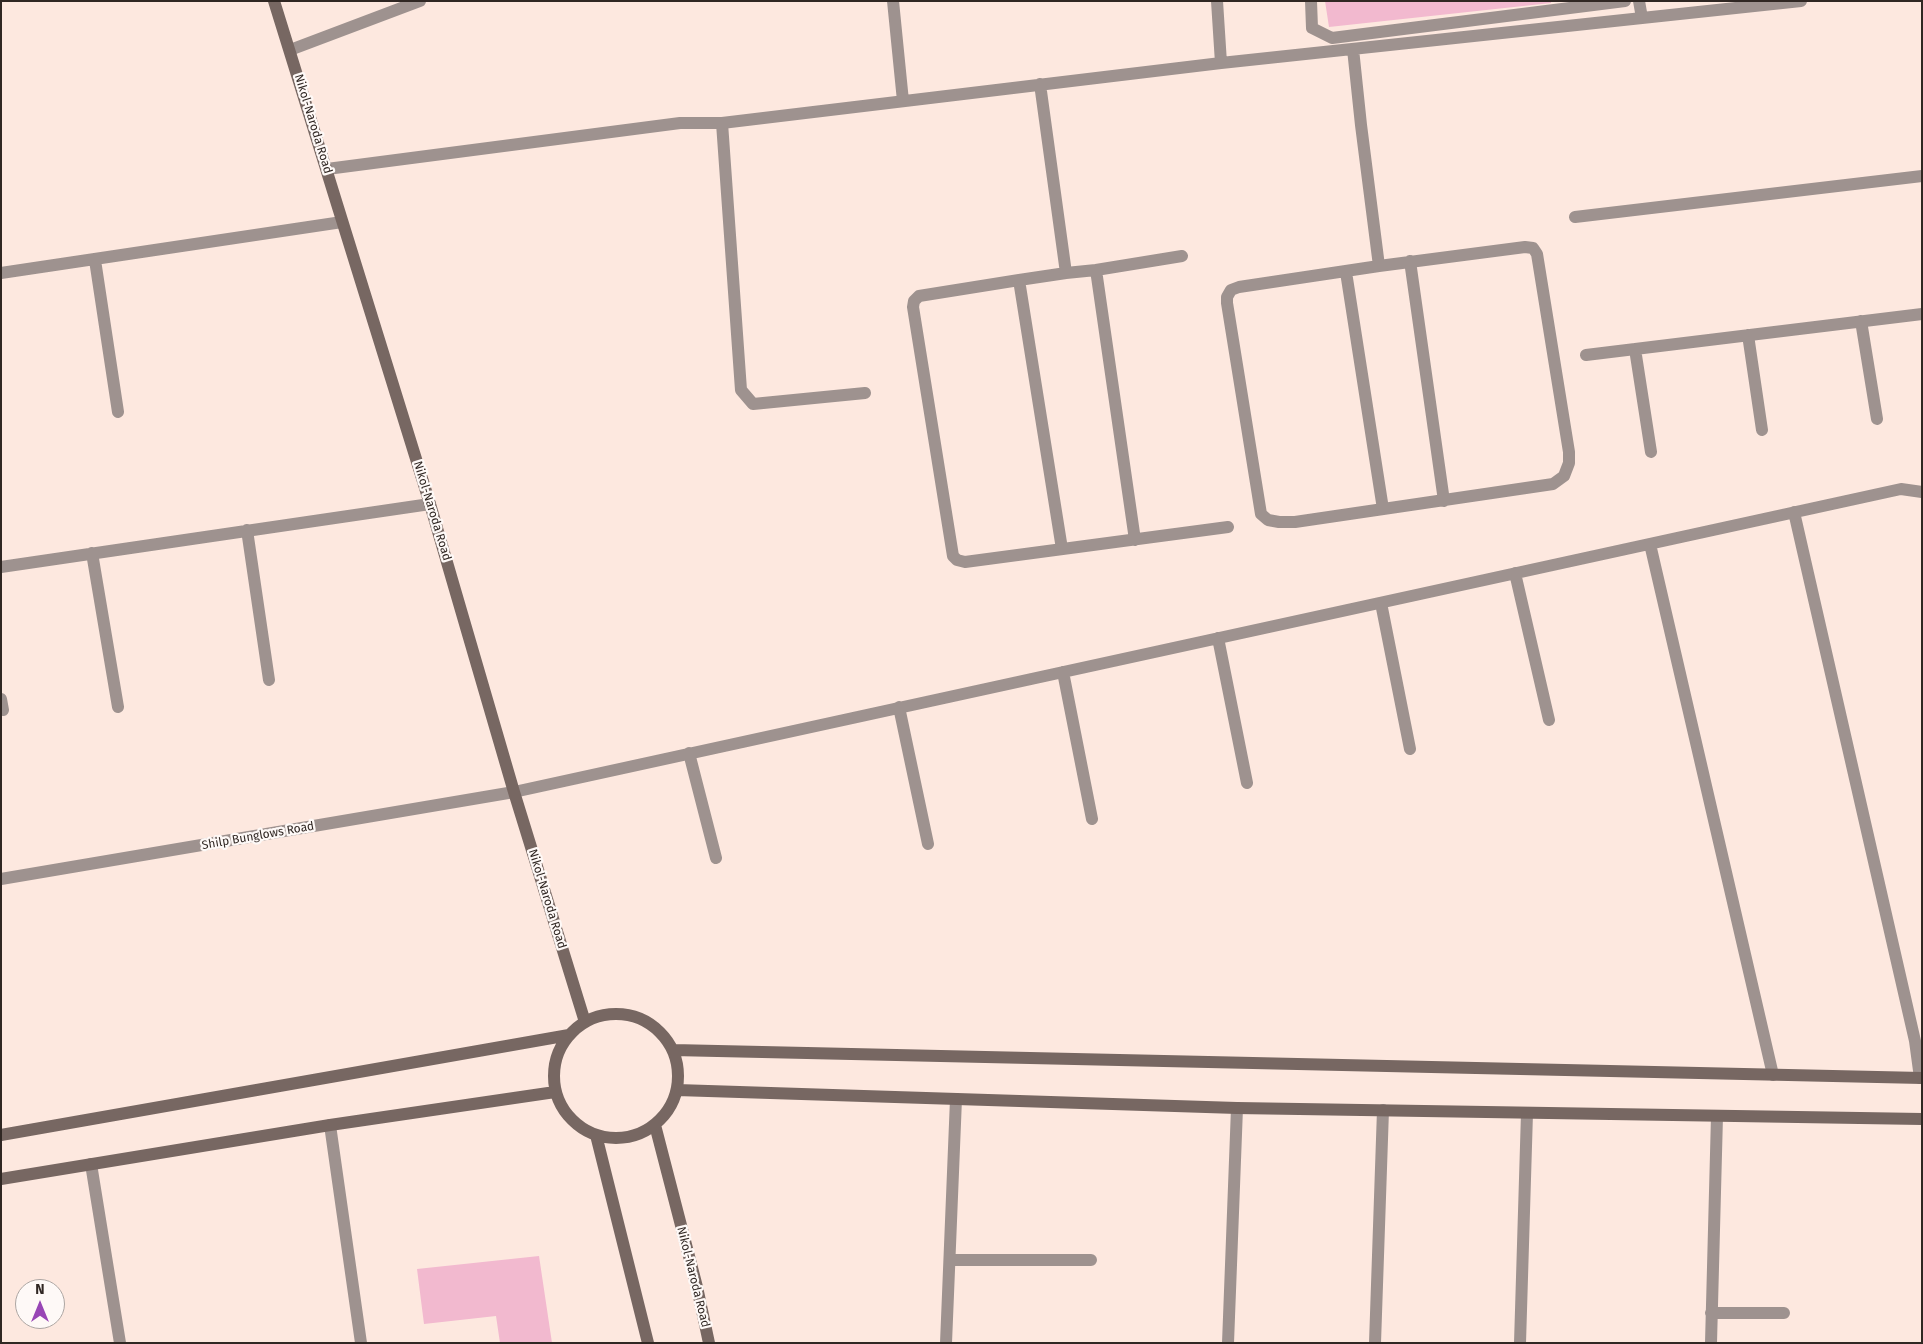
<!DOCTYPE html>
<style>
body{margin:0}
#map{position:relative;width:1923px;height:1344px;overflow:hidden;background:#fde8df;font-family:"Fira Sans",sans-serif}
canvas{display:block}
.frame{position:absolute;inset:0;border:2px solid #302723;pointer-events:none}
.north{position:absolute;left:15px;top:1279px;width:50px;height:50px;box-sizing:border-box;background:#fef9f7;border:1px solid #aca5a2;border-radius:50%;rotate:0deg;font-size:14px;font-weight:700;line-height:20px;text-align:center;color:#302723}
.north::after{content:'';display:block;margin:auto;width:18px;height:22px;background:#9846b5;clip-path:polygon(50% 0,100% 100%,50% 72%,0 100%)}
</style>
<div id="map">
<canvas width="1923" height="1344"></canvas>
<div class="frame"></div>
<div class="north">N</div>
</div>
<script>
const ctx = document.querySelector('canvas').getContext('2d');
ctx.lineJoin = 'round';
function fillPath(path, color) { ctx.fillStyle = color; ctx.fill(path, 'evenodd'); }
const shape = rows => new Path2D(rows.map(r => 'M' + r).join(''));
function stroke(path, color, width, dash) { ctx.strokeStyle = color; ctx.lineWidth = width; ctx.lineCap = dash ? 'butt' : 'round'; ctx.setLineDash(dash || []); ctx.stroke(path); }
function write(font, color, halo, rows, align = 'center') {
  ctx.font = font + ' "Fira Sans",sans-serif'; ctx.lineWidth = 4.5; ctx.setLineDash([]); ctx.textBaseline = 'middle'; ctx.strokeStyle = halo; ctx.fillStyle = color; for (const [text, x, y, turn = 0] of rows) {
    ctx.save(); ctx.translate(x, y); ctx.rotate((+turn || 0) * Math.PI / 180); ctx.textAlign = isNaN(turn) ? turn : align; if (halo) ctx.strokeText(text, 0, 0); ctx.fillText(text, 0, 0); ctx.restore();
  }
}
fillPath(shape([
 [1325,1,1551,1,1551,3,1329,27],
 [539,1256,552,1343,500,1343,496,1316,424,1324,417,1269]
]), '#f2b9cf');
stroke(shape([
 [290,50,420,1],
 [722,123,741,390,753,404,865,393]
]), '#9e928f', 12);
stroke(shape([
 [893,1,903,101],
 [1217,1,1221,63],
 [1311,1,1312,28,1332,38,1625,1],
 [1639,1,1642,18],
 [1353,49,1361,125,1379,266,1239,287,1231,290,1227,297,1227,303,1261,514,1268,520,1279,522,1295,522,1553,484,1564,476,1569,463,1569,452,1537,254,1533,248,1525,247,1379,266],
 [1040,84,1066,273,1019,280,1062,549],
 [327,169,680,123,722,123,1221,63,1801,1],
 [1575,217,1922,176],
 [95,260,118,412],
 [1410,261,1444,501],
 [1096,270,1182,256],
 [1346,272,1383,509],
 [1,273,342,222],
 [1066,273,1096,270,1135,540],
 [1019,280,919,296,914,301,913,307,953,556,957,560,965,562,1228,527],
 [1861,321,1877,419],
 [1748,335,1762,430],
 [1635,349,1651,452],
 [1586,355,1922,314],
 [1794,512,1915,1041,1920,1078],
 [247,530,269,680],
 [1650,544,1773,1075],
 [92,553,118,707],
 [1,567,430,504],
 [1515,573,1549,720],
 [1381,603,1410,749],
 [1218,638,1247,783],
 [1063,672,1092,819],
 [1,699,3,710],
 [899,707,928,844],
 [689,753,716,858],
 [1,879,514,792,1901,489,1922,492],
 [330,1125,361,1343],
 [91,1164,120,1343],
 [950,1260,1091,1260],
 [1711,1313,1784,1313],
 [946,1343,956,1099],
 [1228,1343,1237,1108],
 [1375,1343,1383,1110],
 [1520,1343,1527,1113],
 [1711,1343,1717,1116]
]), '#9e928f', 12);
stroke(shape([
 [274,1,430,504,514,792,585,1022],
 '554 1076a62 62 0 1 1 124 0a62 62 0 1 1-124 0Z',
 [673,1050,1922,1078],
 [677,1090,1237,1108,1922,1119],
 [655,1125,697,1287,709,1343],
 [1,1135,569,1035],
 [596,1135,648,1343],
 [1,1179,330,1125,555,1092]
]), '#776762', 12);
write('12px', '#302723', '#fef9f7', [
 ["Nikol-Naroda Road",313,124,73],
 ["Nikol-Naroda Road",432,511,73],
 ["Shilp Bunglows Road",258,836,-10],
 ["Nikol-Naroda Road",547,899,73],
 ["Nikol-Naroda Road",693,1277,76]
]);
</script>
